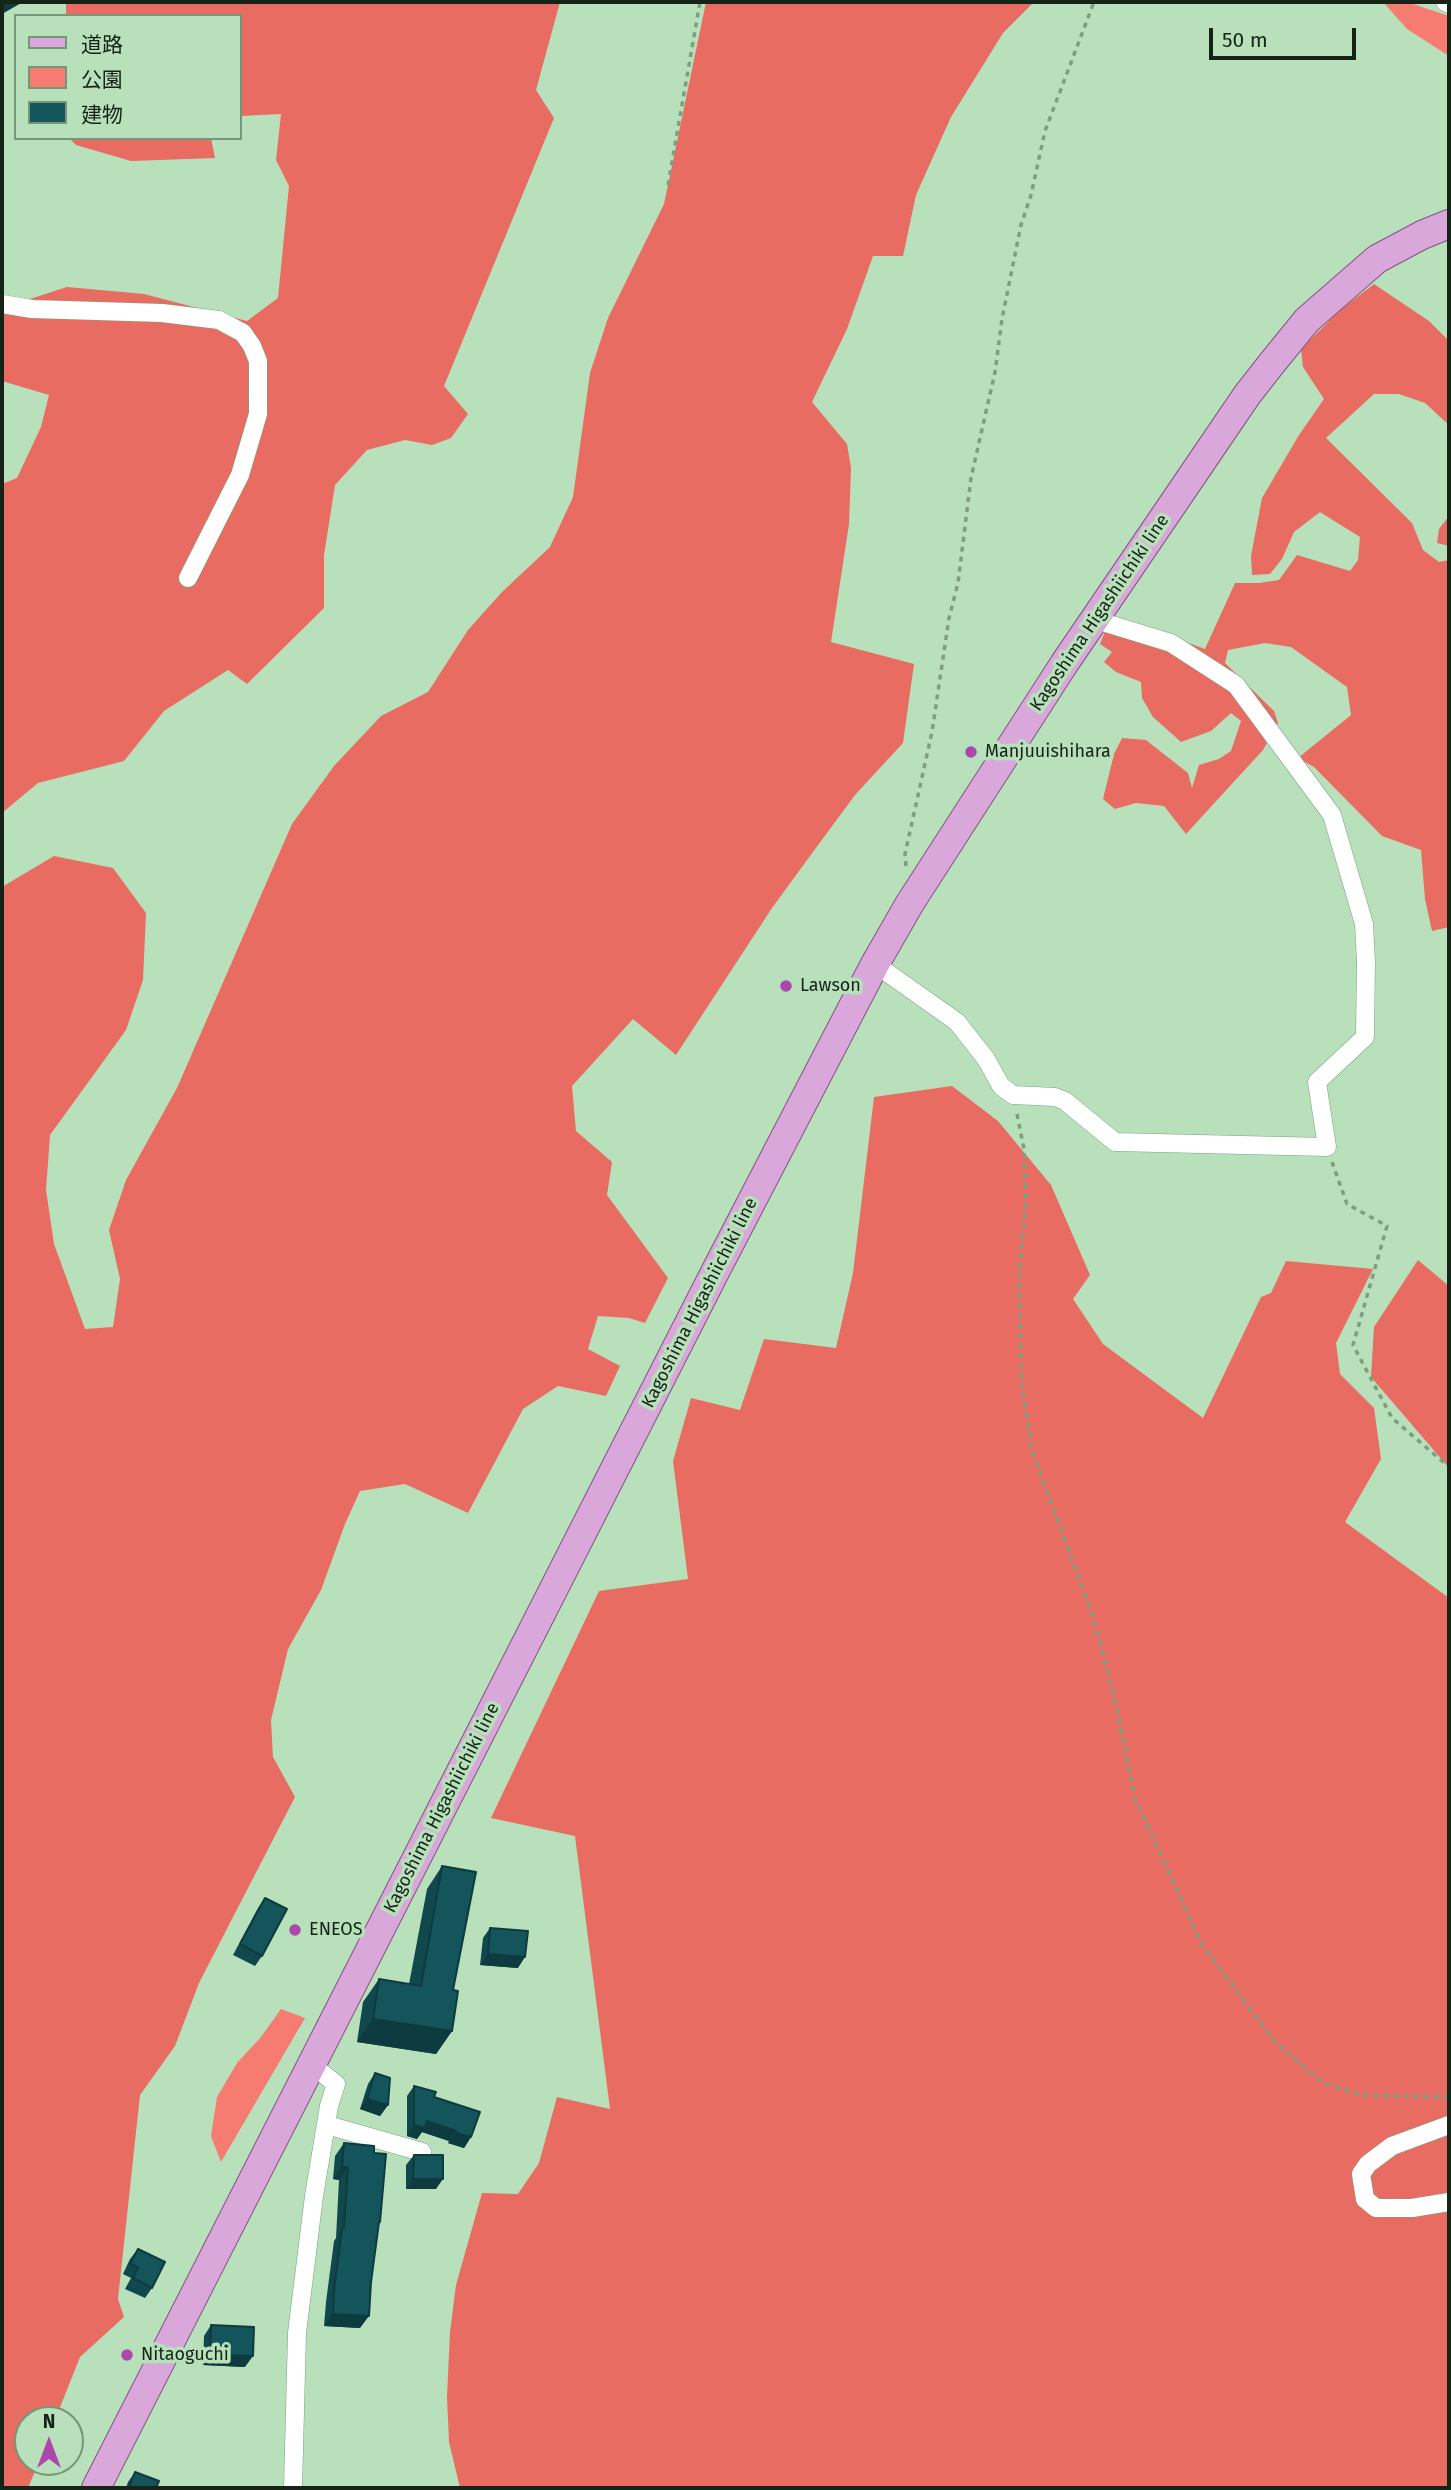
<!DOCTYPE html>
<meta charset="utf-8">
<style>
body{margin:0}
#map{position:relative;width:1451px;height:2490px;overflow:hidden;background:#b8e0ba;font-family:"Fira Sans","Noto Sans JP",sans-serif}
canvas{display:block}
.frame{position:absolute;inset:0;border:4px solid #152416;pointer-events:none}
.legend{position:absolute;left:14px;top:14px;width:228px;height:126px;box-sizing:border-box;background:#b8e0ba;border:2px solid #779578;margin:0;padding:9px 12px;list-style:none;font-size:21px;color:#152416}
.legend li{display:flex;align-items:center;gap:14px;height:35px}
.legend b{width:35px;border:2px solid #779578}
.north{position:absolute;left:14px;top:2406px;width:70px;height:70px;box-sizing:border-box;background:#b8e0ba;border:2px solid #779578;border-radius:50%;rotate:0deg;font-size:19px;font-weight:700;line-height:28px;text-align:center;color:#152416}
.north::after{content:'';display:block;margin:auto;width:24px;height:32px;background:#ab47ad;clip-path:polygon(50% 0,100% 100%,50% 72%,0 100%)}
.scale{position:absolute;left:1209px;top:28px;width:147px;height:32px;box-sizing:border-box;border:4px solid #152416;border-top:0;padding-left:9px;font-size:21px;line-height:24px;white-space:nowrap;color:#152416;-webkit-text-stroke:5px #b8e0ba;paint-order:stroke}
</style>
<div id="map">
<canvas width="1451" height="2490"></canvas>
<div class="frame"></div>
<ul class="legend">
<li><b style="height:9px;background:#d9a7d9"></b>道路</li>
<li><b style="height:19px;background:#f67b70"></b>公園</li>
<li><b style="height:19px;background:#14545b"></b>建物</li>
</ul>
<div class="north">N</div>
<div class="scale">50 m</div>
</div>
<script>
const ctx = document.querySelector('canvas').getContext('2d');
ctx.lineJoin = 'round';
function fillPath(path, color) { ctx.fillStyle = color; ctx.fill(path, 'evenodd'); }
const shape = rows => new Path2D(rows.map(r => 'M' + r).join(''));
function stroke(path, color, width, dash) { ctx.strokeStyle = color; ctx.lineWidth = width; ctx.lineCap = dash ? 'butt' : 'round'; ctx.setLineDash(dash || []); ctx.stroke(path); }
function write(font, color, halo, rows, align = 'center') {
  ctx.font = font + ' "Fira Sans",sans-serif'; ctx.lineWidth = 7; ctx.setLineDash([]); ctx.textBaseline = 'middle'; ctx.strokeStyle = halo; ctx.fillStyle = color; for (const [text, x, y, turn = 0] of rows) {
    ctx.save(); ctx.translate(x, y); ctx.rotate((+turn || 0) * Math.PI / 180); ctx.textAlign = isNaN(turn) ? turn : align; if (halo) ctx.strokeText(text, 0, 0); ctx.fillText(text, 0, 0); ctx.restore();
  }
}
fillPath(shape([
 [1383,2,1407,2,1449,16,1449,56,1407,29],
 [281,2009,305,2018,221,2162,211,2136,217,2097,237,2063,261,2037]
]), '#f67b70');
fillPath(shape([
 [66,2,560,2,536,90,554,118,444,386,468,414,451,438,432,445,405,440,367,450,335,485,324,555,324,608,247,684,228,670,164,711,124,761,38,783,2,813,2,484,17,478,41,427,49,395,2,381,2,308,67,287,144,294,247,321,278,298,289,186,276,160,281,114,240,116,240,16,66,16],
 [706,2,1034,2,1003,33,951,117,916,195,903,256,873,256,847,329,812,402,847,444,851,468,849,524,831,642,914,664,903,743,855,795,810,856,772,908,676,1055,633,1019,572,1086,576,1131,612,1162,607,1195,668,1278,645,1323,629,1318,598,1316,588,1349,620,1366,606,1396,558,1386,523,1409,468,1513,405,1484,360,1491,345,1524,321,1590,288,1649,271,1720,273,1757,295,1797,199,1983,175,2046,140,2095,118,2299,124,2317,80,2357,55,2420,28,2420,28,2462,39,2462,28,2488,2,2488,2,887,54,856,113,868,146,913,143,980,126,1030,50,1135,46,1190,54,1244,85,1329,113,1327,120,1279,109,1230,126,1180,177,1088,292,824,334,766,381,716,428,692,468,630,502,592,550,547,573,497,590,373,608,318,664,204],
 [69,138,211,138,215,158,131,161,76,145],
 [1374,284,1429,321,1449,341,1449,425,1425,403,1399,394,1374,394,1326,438,1412,523,1423,550,1439,562,1449,560,1449,927,1432,931,1425,899,1421,850,1382,836,1314,767,1298,758,1351,715,1347,687,1291,647,1265,643,1228,650,1225,663,1274,711,1278,723,1263,750,1186,834,1164,806,1136,803,1115,809,1103,799,1114,754,1122,738,1146,740,1188,773,1192,788,1199,765,1219,759,1231,751,1241,721,1231,713,1211,731,1181,742,1153,717,1142,698,1141,682,1116,672,1104,662,1112,652,1100,644,1109,621,1147,628,1205,649,1235,583,1259,583,1279,580,1297,555,1350,571,1358,560,1360,537,1320,512,1294,532,1282,559,1270,574,1252,575,1251,556,1262,498,1299,435,1324,399,1303,367,1301,349,1339,311],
 [1449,516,1449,546,1437,543,1439,529],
 [952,1086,998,1121,1051,1185,1090,1275,1073,1299,1103,1344,1203,1418,1261,1297,1271,1293,1286,1261,1373,1269,1336,1343,1340,1374,1374,1408,1381,1459,1345,1522,1449,1598,1449,2488,460,2488,449,2442,447,2397,450,2332,456,2285,482,2193,518,2194,539,2163,557,2097,610,2109,575,1836,491,1818,599,1591,688,1579,673,1461,691,1398,740,1410,764,1339,836,1348,853,1273,874,1097],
 [1418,1260,1449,1286,1449,1468,1371,1377,1374,1327]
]), '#e86c62');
const street = shape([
 [1445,2,1449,4],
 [2,304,32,309,162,313,219,320,243,333,252,346,258,361,258,414,240,475,188,578],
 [875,964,957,1022,986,1059,1001,1086,1013,1095,1055,1097,1065,1101,1115,1142,1327,1147,1317,1082,1365,1037,1366,962,1364,924,1332,815,1236,685,1171,643,1096,620],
 [327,2125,422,2152],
 [1449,2125,1392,2146,1368,2164,1361,2174,1365,2199,1376,2208,1412,2208,1449,2202],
 [293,2488,297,2333,314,2196,329,2106,336,2084,312,2065]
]);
const primary = shape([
 [96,2488,715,1272,875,964,910,903,1064,664,1247,395,1272,363,1307,320,1377,259,1422,235,1449,224]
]);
stroke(street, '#7da380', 19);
stroke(primary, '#845384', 30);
stroke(shape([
 [668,185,700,2],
 [906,866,905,854,932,732,949,618,958,583,971,478,995,372,1002,319,1021,225,1031,195,1045,131,1094,2],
 [1017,1114,1024,1149,1026,1201,1019,1273,1021,1379,1032,1451,1091,1611,1113,1690,1135,1798,1201,1943,1276,2043,1323,2083,1361,2095,1449,2097],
 [1332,1162,1347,1204,1387,1226,1353,1345,1392,1418,1449,1467]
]), '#7f9e80', 3.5, [5, 5]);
stroke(street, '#fff', 18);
stroke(primary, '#d9a7d9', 28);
fillPath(shape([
 [442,1866,453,1990,452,2031,436,2054,357,2042,363,2002,379,1979,409,1984,427,1889],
 [265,1898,262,1956,255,1966,233,1955,258,1908],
 [490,1928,518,1968,480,1965,483,1938],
 [375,2073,388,2105,380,2116,360,2109,368,2084],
 [414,2086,434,2097,471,2137,464,2148,448,2143,449,2141,422,2132,417,2139,407,2136,407,2096],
 [344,2143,374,2153,378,2225,360,2328,324,2326,326,2302,334,2241,336,2238,339,2180,333,2179,335,2156],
 [414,2155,436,2189,406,2189,406,2165],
 [138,2249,152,2288,145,2298,125,2289,131,2278,123,2274,130,2259],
 [211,2325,245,2367,203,2365,204,2336],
 [135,2472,156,2488,126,2488,128,2482]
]), '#11484e');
fillPath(shape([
 [8,2,23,2,2,14,2,5],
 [488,1954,525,1957,518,1968,480,1965],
 [373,2019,452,2031,436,2054,357,2042],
 [367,2099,388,2105,380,2116,360,2109],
 [427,2121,456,2131,449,2141,422,2132,417,2139,407,2136,414,2125],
 [456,2133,471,2137,464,2148,448,2143],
 [342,2167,348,2167,339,2180,333,2179],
 [413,2179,443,2179,436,2189,406,2189],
 [333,2314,369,2316,360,2328,324,2326],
 [210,2355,253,2356,245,2367,203,2365]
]), '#0e3b40');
const building = shape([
 [442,1866,476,1872,453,1990,458,1991,452,2031,373,2019,379,1979,421,1986,442,1866],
 [265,1898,287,1909,262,1956,240,1944,265,1898],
 [490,1928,528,1931,525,1957,488,1954,490,1928],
 [375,2073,390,2078,388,2105,367,2099,375,2073],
 [414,2086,436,2092,434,2097,480,2112,471,2137,456,2133,456,2131,427,2121,425,2128,414,2125,414,2086],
 [344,2143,374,2146,374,2153,386,2154,380,2222,379,2222,371,2282,369,2316,333,2314,334,2290,342,2228,344,2228,348,2167,342,2167,344,2143],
 [414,2155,443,2155,443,2179,413,2179,414,2155],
 [138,2249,165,2262,152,2288,133,2278,138,2267,130,2264,138,2249],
 [211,2325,254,2327,253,2356,210,2355,211,2325],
 [135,2472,159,2481,156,2488,129,2488,135,2472]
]);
fillPath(building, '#14545b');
stroke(building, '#0e3b40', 2);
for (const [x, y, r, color] of [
 [971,752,7,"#ab47ad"],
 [786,986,7,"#ab47ad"],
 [295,1930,7,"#ab47ad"],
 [127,2355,7,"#ab47ad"]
]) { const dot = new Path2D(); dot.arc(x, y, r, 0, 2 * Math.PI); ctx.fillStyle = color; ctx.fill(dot); stroke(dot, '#b8e0ba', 2.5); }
write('18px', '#152416', '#b8e0ba', [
 ["Kagoshima Higashiichiki line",1100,613,-56],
 ["Kagoshima Higashiichiki line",700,1303,-63],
 ["Kagoshima Higashiichiki line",442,1808,-63]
]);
write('18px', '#152416', '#b8e0ba', [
 ["Manjuuishihara",985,752],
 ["Lawson",800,986],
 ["ENEOS",309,1930],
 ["Nitaoguchi",141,2355]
], 'left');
</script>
